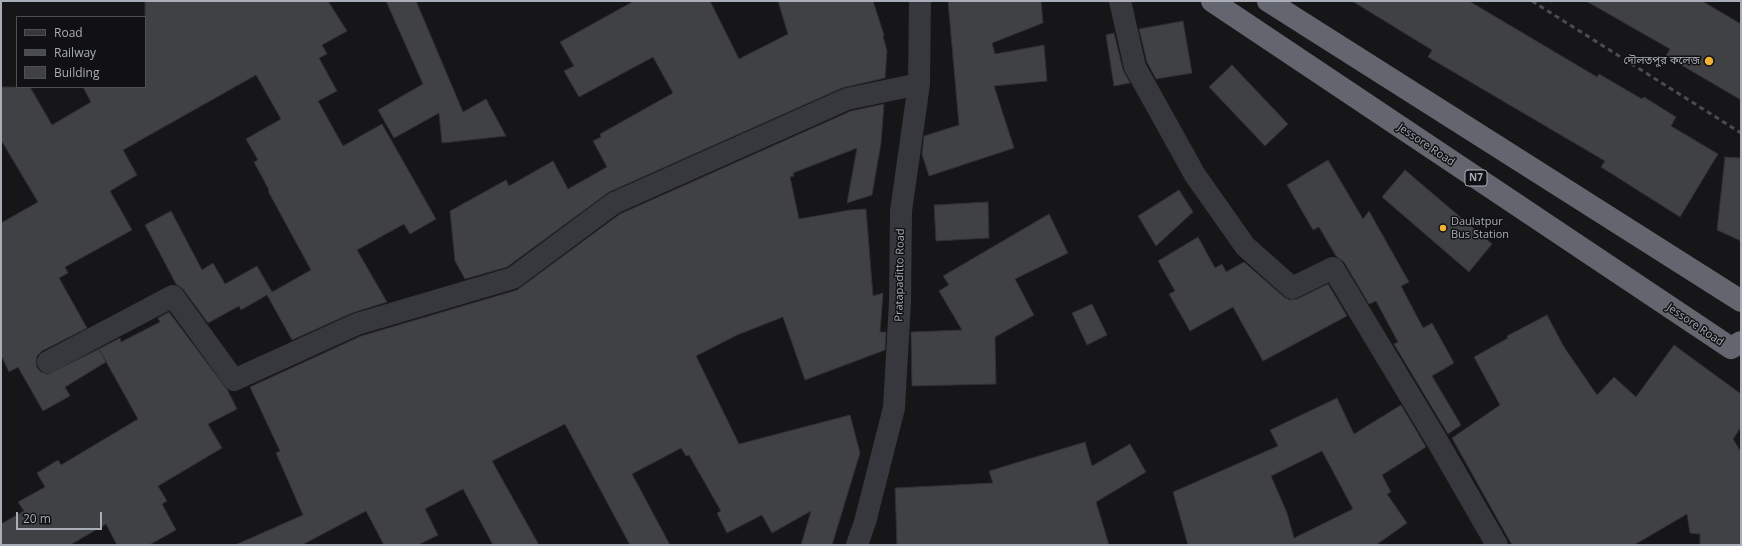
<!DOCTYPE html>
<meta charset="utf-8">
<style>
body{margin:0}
#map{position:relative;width:1742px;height:546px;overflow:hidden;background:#161618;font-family:"Open Sans",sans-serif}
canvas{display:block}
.frame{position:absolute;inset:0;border:2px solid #a8adb8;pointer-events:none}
.legend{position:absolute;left:16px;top:16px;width:130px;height:72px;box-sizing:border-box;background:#111113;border:1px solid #4d4f55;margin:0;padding:5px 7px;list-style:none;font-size:12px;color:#a8adb8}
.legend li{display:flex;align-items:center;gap:8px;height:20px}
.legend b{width:20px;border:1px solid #4d4f55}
.scale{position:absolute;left:16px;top:512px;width:86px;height:18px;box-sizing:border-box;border:2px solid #a8adb8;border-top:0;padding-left:5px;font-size:12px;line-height:14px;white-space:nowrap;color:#a8adb8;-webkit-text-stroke:3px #111113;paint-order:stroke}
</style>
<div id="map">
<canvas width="1742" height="546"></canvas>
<div class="frame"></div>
<ul class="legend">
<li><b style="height:5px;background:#37383d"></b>Road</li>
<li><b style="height:5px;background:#4a4c52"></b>Railway</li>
<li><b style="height:11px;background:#404145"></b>Building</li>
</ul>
<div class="scale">20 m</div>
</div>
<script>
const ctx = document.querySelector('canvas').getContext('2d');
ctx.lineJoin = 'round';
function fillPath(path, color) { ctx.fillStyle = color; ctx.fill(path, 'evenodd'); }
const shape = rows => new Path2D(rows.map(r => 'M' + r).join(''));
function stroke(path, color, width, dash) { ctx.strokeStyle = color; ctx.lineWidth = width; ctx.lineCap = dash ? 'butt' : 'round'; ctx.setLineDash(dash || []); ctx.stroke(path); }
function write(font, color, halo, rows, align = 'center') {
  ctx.font = font + ' "Open Sans","Noto Sans Bengali",sans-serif'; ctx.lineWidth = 3; ctx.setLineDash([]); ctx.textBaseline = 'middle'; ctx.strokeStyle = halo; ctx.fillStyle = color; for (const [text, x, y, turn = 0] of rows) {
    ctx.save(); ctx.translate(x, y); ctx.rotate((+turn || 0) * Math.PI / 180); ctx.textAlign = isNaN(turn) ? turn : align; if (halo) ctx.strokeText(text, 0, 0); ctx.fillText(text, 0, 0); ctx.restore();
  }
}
const building = shape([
 [145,1,328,1,347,31,322,45,327,54,319,58,337,91,318,101,343,146,382,124,436,219,410,234,404,224,357,250,387,302,352,313,292,340,267,295,241,310,239,306,208,323,183,289,176,284,145,225,171,211,202,270,213,263,225,284,257,266,272,292,311,270,268,191,269,190,254,162,258,160,246,139,281,119,256,75,123,150,137,175,110,191,132,230,65,267,68,273,59,278,87,328,42,351,37,356,36,362,37,368,41,372,48,374,99,349,106,362,65,387,70,396,43,411,18,367,9,372,1,355,1,223,38,202,1,140,1,87,30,87,52,125,91,102,83,87,145,87,145,1],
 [386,1,416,1,463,112,486,99,506,136,442,143,439,113,394,138,378,110,423,84,386,1],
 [634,1,710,1,739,59,788,34,778,1,873,1,884,35,883,36,887,51,885,78,842,88,609,192,507,267,465,279,455,261,450,211,506,180,509,186,553,161,568,189,607,167,593,141,601,137,600,134,673,93,653,57,579,97,564,71,574,66,560,42,634,1],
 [948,1,1041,1,1043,23,992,43,995,54,1044,45,1047,81,994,86,1014,148,929,176,922,154,924,136,959,125,948,1],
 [1352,1,1469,1,1597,77,1599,74,1642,99,1644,97,1676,117,1671,126,1718,154,1680,217,1601,167,1605,161,1428,57,1432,50,1352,1],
 [1586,1,1702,1,1741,24,1741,100,1666,56,1670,49,1586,1],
 [1183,21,1192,73,1156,79,1147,62,1139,29,1183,21],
 [1114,33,1123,70,1130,83,1114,86,1106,35,1114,33],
 [1232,65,1288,124,1265,146,1209,87,1232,65],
 [884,104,881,143,872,195,847,203,857,148,793,173,794,176,790,177,799,219,850,210,866,209,873,296,883,293,880,332,886,332,885,350,805,380,783,317,737,335,696,356,739,444,850,415,860,453,832,545,801,545,811,511,772,533,762,515,727,533,717,513,721,511,689,455,686,456,681,448,632,474,670,545,630,545,565,424,492,461,539,545,493,545,463,489,425,509,438,535,418,545,384,545,366,511,302,545,235,545,303,515,276,453,280,451,250,387,361,336,517,290,620,214,851,111,884,104],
 [1725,157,1741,158,1741,241,1717,230,1725,157],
 [1328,160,1363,219,1369,211,1409,282,1401,286,1423,328,1432,323,1454,363,1432,376,1461,425,1448,434,1394,344,1398,342,1376,301,1369,304,1344,262,1336,256,1319,227,1313,230,1287,185,1328,160],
 [1405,170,1492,244,1469,272,1382,197,1405,170],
 [1179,190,1193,212,1156,246,1138,216,1179,190],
 [988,202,989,238,936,241,934,205,988,202],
 [1049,214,1068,253,1015,279,1034,315,995,337,996,384,912,386,911,332,962,330,939,291,949,285,943,276,1049,214],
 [1198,237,1215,268,1222,264,1226,272,1244,262,1284,297,1290,300,1297,299,1328,284,1347,316,1263,361,1233,307,1190,331,1169,294,1175,291,1158,261,1198,237],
 [1092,304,1107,335,1087,345,1072,313,1092,304],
 [169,312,228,391,237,409,208,424,222,448,158,486,167,501,162,504,176,530,149,545,117,545,106,524,70,545,1,545,1,524,24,511,18,502,45,487,37,473,58,460,61,465,138,419,99,349,120,338,121,342,160,322,158,318,169,312],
 [1547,315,1564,347,1597,395,1614,377,1636,397,1674,345,1741,394,1741,427,1733,439,1741,452,1741,545,1700,545,1700,534,1690,533,1687,514,1634,545,1512,545,1452,438,1500,405,1474,357,1508,338,1507,336,1547,315],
 [1337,398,1354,434,1401,405,1426,447,1382,475,1391,492,1387,494,1407,523,1376,545,1188,545,1173,492,1278,446,1270,430,1337,398],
 [1322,451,1353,509,1294,538,1287,513,1271,476,1322,451],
 [1085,442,1092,466,1130,444,1146,472,1096,502,1109,545,897,545,895,488,993,483,989,471,1085,442]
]);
fillPath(building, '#404145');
stroke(building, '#303034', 1);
stroke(shape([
 [1120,1,1135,67,1195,175,1245,246,1292,288,1333,268,1439,444,1497,545],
 [48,362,173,296,234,380,357,324,513,278,614,203,847,99,919,84],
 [857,545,865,522,894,408,900,302,901,211,919,84,920,1]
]), '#37383d', 22);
stroke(shape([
 [1212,1,1731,348,1741,342],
 [1268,1,1741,301]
]), '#63666e', 22);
stroke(shape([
 [1532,1,1741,133]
]), '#4a4c52', 3, [5, 4]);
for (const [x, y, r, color] of [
 [1709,61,5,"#f2b134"],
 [1443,228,4,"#f2b134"]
]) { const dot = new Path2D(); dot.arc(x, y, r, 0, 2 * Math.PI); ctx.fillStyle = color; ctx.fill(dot); stroke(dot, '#111113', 1.5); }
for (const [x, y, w] of [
 [1476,178,22]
]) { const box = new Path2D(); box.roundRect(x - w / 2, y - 8, w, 16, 3); ctx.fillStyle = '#111113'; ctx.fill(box); stroke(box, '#a8adb8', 1); }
write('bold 10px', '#a8adb8', null, [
 ["N7",1476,178]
]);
write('11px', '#a8adb8', '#111113', [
 ["দৌলতপুর কলেজ",1700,61],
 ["Daulatpur",1451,222,"left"],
 ["Bus Station",1451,235,"left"]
], 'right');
write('11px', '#a8adb8', '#111113', [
 ["Jessore Road",1426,145,34],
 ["Pratapaditto Road",900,275,-89],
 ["Jessore Road",1695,325,34]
]);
</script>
